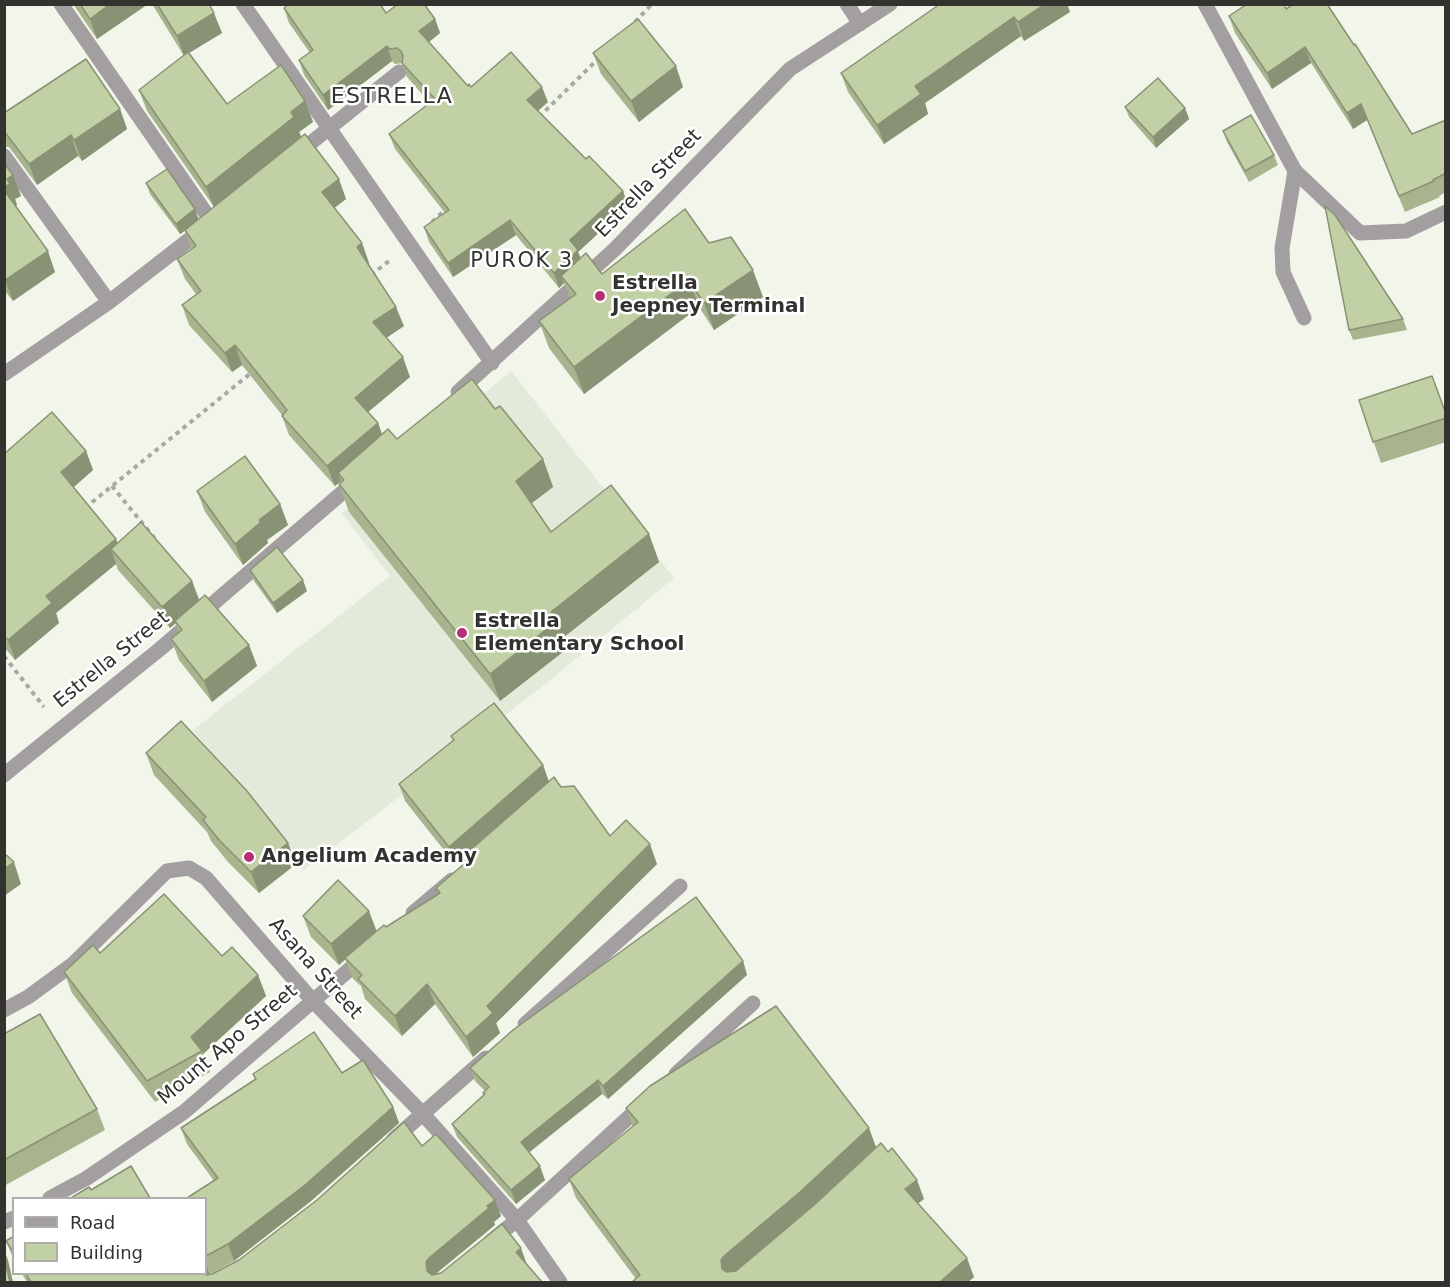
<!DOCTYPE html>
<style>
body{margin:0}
#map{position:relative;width:1450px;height:1287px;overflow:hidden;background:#f1f5ea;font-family:"DejaVu Sans",sans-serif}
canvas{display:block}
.frame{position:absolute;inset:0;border:6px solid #32332f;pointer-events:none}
.legend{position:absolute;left:12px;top:1197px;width:195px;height:78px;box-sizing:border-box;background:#fff;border:2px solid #adadac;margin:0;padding:8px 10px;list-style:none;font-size:18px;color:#32332f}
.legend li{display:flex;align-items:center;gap:12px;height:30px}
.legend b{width:30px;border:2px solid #adadac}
</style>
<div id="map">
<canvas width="1450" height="1287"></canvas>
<div class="frame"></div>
<ul class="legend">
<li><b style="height:8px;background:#a39ea0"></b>Road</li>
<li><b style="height:16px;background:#c2d1a5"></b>Building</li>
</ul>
</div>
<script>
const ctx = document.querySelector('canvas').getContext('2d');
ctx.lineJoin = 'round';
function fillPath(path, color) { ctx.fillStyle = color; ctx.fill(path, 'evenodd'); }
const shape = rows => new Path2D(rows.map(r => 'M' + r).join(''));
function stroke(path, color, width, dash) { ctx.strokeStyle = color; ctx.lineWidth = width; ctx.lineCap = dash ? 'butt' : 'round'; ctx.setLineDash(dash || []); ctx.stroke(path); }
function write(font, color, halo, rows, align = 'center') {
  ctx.font = font + ' "DejaVu Sans",sans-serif'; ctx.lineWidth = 5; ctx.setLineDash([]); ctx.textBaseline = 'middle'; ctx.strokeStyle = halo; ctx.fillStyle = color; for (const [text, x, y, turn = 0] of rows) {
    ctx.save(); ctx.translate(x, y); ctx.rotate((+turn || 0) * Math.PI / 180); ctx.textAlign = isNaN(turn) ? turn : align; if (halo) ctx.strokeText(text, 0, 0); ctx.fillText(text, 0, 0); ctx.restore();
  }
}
fillPath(shape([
 [511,371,674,578,539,689,304,870,193,730,390,576,342,513]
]), '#e3ead9');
stroke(shape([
 [635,22,652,4],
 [539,117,598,59],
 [432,222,446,209],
 [371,275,389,261],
 [112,486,156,540],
 [85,508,251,373],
 [4,656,44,707]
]), '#a7aaa2', 4, [4.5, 4.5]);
stroke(shape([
 [61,4,212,222],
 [243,4,492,363],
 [847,4,860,24],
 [1205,4,1295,171,1360,233,1406,231,1446,212],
 [297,154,399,72],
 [4,156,109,302],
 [1295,171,1282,248,1283,272,1304,318],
 [4,374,109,302,203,229],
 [458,392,615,249,790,69,890,4],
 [4,775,160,649,357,480],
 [413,913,452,880],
 [4,1010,28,997,73,964,167,871,189,868,206,878,313,1001,423,1114,517,1220,560,1282],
 [525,1024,680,886],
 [676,1074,753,1003],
 [394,1139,486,1058],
 [50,1198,87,1178,184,1112,364,957],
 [4,1222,14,1218],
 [491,1241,517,1220,643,1104]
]), '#a39ea0', 15);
fillPath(shape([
 [73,4,148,4,97,39],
 [152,4,209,4,222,33,189,53,227,104,305,101,313,122,299,132,301,137,346,199,334,208,362,243,369,263,368,264,404,326,386,338,410,377,368,412,378,423,382,435,397,439,495,409,543,459,553,487,531,504,551,532,649,534,659,562,564,637,568,648,500,701,349,512,339,484,341,483,341,481,335,486,289,435,282,416,282,415,242,365,232,372,189,325,182,305,196,294,185,279,177,259,191,249,185,231,180,234,150,194,146,183,195,209,198,219,214,207,147,111,139,90,184,56],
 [940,4,1067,4,1070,12,1024,41,1021,36,925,103,928,114,884,144,848,92,841,73],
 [284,8,386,13,435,19,440,33,429,42,468,86,548,102,538,111,586,159,623,191,628,206,578,252,581,258,602,274,709,243,763,297,714,330,699,307,584,394,549,348,539,321,570,298,564,283,559,288,516,235,453,277,429,242,424,227,445,213,395,149,389,134,430,103,407,77,402,63,395,64,392,61,328,110,304,75,299,60,310,53,289,23],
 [1286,9,1412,134,1446,120,1446,192,1439,196,1440,197,1405,212,1367,120,1353,129,1311,63,1272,89,1235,33,1229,16],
 [593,53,683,87,639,122,601,74],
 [1125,107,1185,108,1189,119,1156,148,1129,117],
 [120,109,127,129,82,161,78,156,37,185,9,147,4,147,4,113],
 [1223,131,1274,155,1278,165,1249,182,1227,142],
 [4,163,13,175,21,196,15,199,17,205,15,206,55,272,13,301,4,290],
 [1403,319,1407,330,1353,340,1349,330],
 [1432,376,1446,413,1446,442,1381,463,1359,400],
 [86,451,93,470,74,487,116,539,117,543,192,581,199,600,249,645,257,666,212,702,179,660,171,639,179,633,175,623,170,628,118,570,116,564,56,613,59,623,15,660,4,647,4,454],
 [197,491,280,504,288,525,267,540,268,543,243,565,205,512],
 [250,570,307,591,277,613,254,581],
 [451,736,543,765,549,782,561,787,610,836,657,864,496,1023,500,1033,473,1057,435,1004,402,1036,365,999,361,986,353,979,345,959,339,965,311,937,303,916,377,931,386,927,438,894,436,888,462,866,460,859,455,864,405,801,399,784,453,741],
 [146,753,288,843,296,864,259,893,228,862,211,841,207,832,154,775],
 [100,953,222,956,258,975,266,996,203,1054,210,1072,155,1102,72,993,64,972],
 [743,961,747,975,608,1099,602,1094,529,1152,545,1180,516,1204,457,1137,452,1124,484,1095,483,1093,485,1091,475,1081,470,1068],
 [4,1034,97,1109,105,1130,4,1186],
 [342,1073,393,1107,399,1123,311,1201,234,1261,208,1275,212,1274,239,1260,422,1146,495,1200,501,1216,494,1222,495,1225,436,1274,527,1265,542,1282,27,1282,22,1274,206,1274,206,1198,214,1181,187,1144,181,1128,255,1079,253,1074],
 [626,1108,876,1147,807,1211,735,1271,924,1199,918,1203,974,1277,968,1282,632,1282,636,1279,576,1198,569,1179,633,1127],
 [14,1236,14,1260,6,1241]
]), '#a7b48e');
fillPath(shape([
 [110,4,148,4,97,39,90,19],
 [1045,4,1067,4,1070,12,1024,41,1018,22],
 [214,13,222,33,184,56,177,36],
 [1014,17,1021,36,925,103,928,114,884,144,877,125,915,86],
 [435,19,440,33,424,46,419,31],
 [387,46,392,61,328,110,323,95],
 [1305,47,1311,63,1272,89,1267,73],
 [676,66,683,87,639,122,631,101],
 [542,87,548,102,533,115,527,100],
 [305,101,313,122,299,132,302,138,214,208,206,187,291,112],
 [1361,104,1367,120,1353,129,1347,113],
 [1185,108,1189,119,1156,148,1153,137],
 [120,109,127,129,82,161,74,140],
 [71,135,78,156,37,185,29,164],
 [13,175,21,196,15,199,17,205,11,209,4,192,4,187,7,179],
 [339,179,346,199,329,212,322,192],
 [623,191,628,206,578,252,583,265,561,276,564,283,559,288,554,273,570,240],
 [195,209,199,220,180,234,176,224],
 [510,220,516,235,453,277,448,263],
 [362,243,369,263,364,267,357,247],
 [48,251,55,272,13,301,5,280],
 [753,270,763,297,714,330,704,303],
 [689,280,699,307,584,394,574,367],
 [396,307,404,326,380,342,373,322],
 [235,345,242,365,232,372,225,353],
 [403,357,410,377,362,417,355,398],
 [378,423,385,442,338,473,341,481,335,486,327,466],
 [86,451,93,470,68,492,61,472],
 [543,459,553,487,525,508,516,481],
 [280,504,288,525,267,540,268,543,243,565,235,544,259,520],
 [649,534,659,562,564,637,568,648,500,701,490,674,551,612],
 [116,539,123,558,111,549,116,564,56,613,59,623,15,660,8,640,46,596],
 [303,580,307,591,277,613,273,603],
 [192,581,200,602,170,628,162,607],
 [249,645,257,666,212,702,204,681],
 [543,765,549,782,455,864,449,847],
 [288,843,296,864,259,893,251,872],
 [650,844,657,864,496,1023,500,1033,473,1057,466,1037,487,1006],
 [14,862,21,884,4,896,4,869],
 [369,911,377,932,339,965,331,944],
 [743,961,747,975,608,1099,603,1086],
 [258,975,266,996,203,1054,202,1051,191,1037],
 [427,984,435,1004,402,1036,395,1016],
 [598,1080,602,1094,526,1155,521,1142],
 [393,1107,399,1123,311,1201,234,1261,228,1244],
 [869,1128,876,1147,807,1211,731,1275,722,1269,721,1260,724,1256],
 [540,1166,545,1180,516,1204,511,1190],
 [917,1180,924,1199,912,1208,905,1189],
 [495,1200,501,1216,494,1222,495,1225,435,1274,432,1279,427,1271,426,1262,429,1258],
 [521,1248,527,1265,516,1252],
 [4,1250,8,1260,13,1282,10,1282,4,1257],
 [967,1258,974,1277,968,1282,940,1282],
 [206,1264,209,1274,204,1281,206,1274]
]), '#889274');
const building = shape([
 [80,4,110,4,90,19,80,4],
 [157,4,209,4,214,13,177,36,157,4],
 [289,4,380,4,386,13,398,4,424,4,435,19,419,31,468,86,469,84,471,87,511,52,542,87,527,100,586,159,589,156,623,191,570,240,578,250,554,273,510,220,448,263,424,227,449,210,389,134,435,99,402,63,403,56,401,51,397,48,389,49,387,46,323,95,299,60,313,50,284,8,289,4],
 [940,4,1045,4,1018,22,1014,17,915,86,921,94,877,125,841,73,940,4],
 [1247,4,1284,4,1286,9,1294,4,1327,4,1354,45,1355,44,1412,134,1446,120,1446,173,1433,180,1434,181,1399,196,1361,104,1347,113,1305,47,1267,73,1229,16,1247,4],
 [638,19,676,66,631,101,593,53,638,19],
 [188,52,227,104,281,65,305,101,291,112,294,117,206,187,139,90,188,52],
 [86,59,120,109,74,140,71,135,29,164,4,131,4,113,86,59],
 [1158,78,1185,108,1153,137,1125,107,1158,78],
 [1251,115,1274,155,1245,171,1223,131,1251,115],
 [305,134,339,179,322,192,362,243,357,247,396,307,373,322,403,357,355,398,378,423,327,466,282,416,287,410,235,345,225,353,182,305,201,291,177,259,196,246,185,230,305,134],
 [4,163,13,175,7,179,10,184,4,187,4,163],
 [167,169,195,209,176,224,146,183,167,169],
 [4,190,48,251,5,280,4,279,4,190],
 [1325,206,1335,215,1403,319,1349,330,1325,206],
 [685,209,709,243,731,237,753,270,704,303,689,280,574,367,539,321,576,294,561,276,586,253,602,274,685,209],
 [1432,376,1446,414,1446,418,1373,442,1359,400,1432,376],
 [472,379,495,409,500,406,543,459,516,481,551,532,611,485,649,534,551,612,558,620,490,674,339,484,344,480,338,473,388,429,397,439,472,379],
 [52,412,86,451,61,472,116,539,46,596,52,603,8,640,4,636,4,454,52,412],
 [245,456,280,504,259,520,261,522,235,544,197,491,245,456],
 [141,522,192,581,162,607,111,549,141,522],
 [277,547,303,580,273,603,250,570,277,547],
 [205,595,249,645,204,681,171,639,182,630,175,621,205,595],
 [494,703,543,765,449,847,399,784,454,740,451,736,494,703],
 [181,721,247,791,288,843,251,872,220,841,203,820,206,817,146,753,181,721],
 [554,777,561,787,574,786,610,836,626,820,650,844,487,1006,493,1013,466,1037,427,984,395,1016,358,979,362,975,345,958,384,925,386,927,440,893,436,888,464,864,460,859,554,777],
 [4,853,14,862,4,869,4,853],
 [338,880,369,911,331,944,303,916,338,880],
 [164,894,222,956,232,947,258,975,191,1037,202,1051,147,1081,64,972,93,945,100,953,164,894],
 [696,897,743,961,603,1086,598,1080,521,1142,540,1166,511,1190,452,1124,485,1094,483,1093,489,1087,470,1068,513,1030,696,897],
 [776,1006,869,1128,800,1192,724,1256,721,1260,722,1269,727,1272,736,1271,813,1206,881,1143,888,1152,892,1148,917,1180,905,1189,967,1258,940,1282,632,1282,640,1275,569,1179,638,1122,626,1108,650,1086,776,1006],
 [40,1014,97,1109,4,1160,4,1034,40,1014],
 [314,1032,342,1073,363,1060,393,1107,305,1185,228,1244,206,1256,206,1198,187,1198,218,1178,181,1128,256,1079,253,1074,314,1032],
 [404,1122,422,1146,436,1134,495,1200,487,1206,489,1208,429,1258,426,1262,427,1271,432,1275,441,1273,502,1224,521,1248,516,1252,542,1282,31,1282,26,1274,205,1274,207,1275,212,1274,239,1260,317,1200,404,1122],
 [131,1166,150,1198,71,1198,89,1187,91,1190,131,1166],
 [14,1236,14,1253,6,1241,14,1236],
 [4,1257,10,1282,4,1282,4,1257]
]);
fillPath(building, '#c2d1a5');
stroke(building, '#889274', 1.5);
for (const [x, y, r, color] of [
 [600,296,6,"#b42f73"],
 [462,633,6,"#b42f73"],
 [249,857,6,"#b42f73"]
]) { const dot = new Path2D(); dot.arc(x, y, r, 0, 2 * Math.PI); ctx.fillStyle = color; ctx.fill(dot); stroke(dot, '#fff', 2); }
write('20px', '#32332f', '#fff', [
 ["Estrella Street",649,184,-46],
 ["Estrella Street",112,660,-39],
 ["Asana Street",315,969,48],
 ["Mount Apo Street",228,1045,-40]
]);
write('bold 20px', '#32332f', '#fff', [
 ["Estrella",612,284],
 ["Jeepney Terminal",612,307],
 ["Estrella",474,622],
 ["Elementary School",474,645],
 ["Angelium Academy",261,857]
], 'left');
ctx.letterSpacing = '1.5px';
write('21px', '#32332f', '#fff', [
 ["PUROK 3",522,262]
]);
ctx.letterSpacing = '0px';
ctx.letterSpacing = '1.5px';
write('22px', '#32332f', '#fff', [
 ["ESTRELLA",392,97]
]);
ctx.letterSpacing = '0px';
</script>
